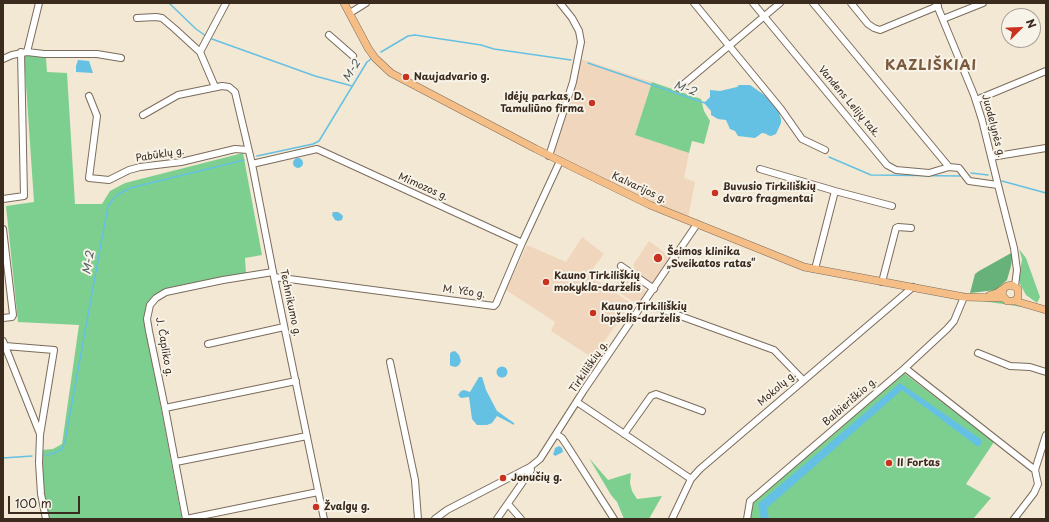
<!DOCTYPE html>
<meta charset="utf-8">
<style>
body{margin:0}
#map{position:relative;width:1049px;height:522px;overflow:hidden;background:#f3e8d3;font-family:"Playpen Sans",sans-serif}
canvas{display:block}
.frame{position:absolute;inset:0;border:4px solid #3b2a1e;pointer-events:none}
.north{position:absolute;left:1001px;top:8px;width:40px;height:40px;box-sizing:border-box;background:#f7f3e8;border:1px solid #aca397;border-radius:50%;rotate:66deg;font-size:11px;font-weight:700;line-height:16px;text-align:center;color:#3b2a1e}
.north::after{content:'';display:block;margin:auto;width:14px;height:18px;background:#c8321e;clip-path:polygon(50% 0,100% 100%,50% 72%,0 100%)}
.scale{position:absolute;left:8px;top:496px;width:72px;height:18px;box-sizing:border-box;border:2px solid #3b2a1e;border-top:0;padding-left:5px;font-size:12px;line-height:14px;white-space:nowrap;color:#3b2a1e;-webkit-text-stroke:3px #f7f3e8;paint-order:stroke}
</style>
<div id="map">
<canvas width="1049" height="522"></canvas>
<div class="frame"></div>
<div class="north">N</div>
<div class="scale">100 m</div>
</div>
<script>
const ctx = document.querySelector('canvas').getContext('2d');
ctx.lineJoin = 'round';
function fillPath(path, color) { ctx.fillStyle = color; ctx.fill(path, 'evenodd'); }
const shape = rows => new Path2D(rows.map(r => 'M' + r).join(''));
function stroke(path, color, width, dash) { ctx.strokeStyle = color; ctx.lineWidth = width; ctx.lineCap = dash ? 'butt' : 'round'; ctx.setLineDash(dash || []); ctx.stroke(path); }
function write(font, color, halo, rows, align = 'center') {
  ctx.font = font + ' "Playpen Sans",sans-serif'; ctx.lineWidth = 4; ctx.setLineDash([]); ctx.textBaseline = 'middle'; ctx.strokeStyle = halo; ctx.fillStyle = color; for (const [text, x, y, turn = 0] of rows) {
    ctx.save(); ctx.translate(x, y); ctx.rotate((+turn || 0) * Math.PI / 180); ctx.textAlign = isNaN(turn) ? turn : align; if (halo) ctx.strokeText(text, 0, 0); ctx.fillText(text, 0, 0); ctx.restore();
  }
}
fillPath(shape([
 [581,59,652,82,635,135,689,153,684,178,695,182,688,218,557,156,553,150,579,71],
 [582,237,604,254,588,275,631,303,593,358,551,331,555,322,506,290,527,245,566,262],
 [649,241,672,258,653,284,633,269,635,266,633,265],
 [622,275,647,292,639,305,613,289]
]), '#f0d6bc');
fillPath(shape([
 [24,55,46,58,47,72,67,73,75,204,102,204,110,191,125,183,243,153,262,255,245,258,246,274,167,289,158,293,152,299,146,328,182,519,49,519,44,496,41,471,42,450,53,449,62,444,79,325,18,322,6,206,34,202],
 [652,82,701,99,704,111,710,121,704,144,692,141,689,153,635,135],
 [1019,249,1026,258,1040,297,1037,303,1026,295,1020,284,1019,280,1022,259],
 [1000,299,1010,305,1015,304,1029,308,976,300],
 [904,373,994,442,966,484,991,498,973,519,750,519,752,502],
 [589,458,608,480,631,473,630,483,632,491,637,499,662,496,649,519,624,519,617,502,611,495]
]), '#7dcf90');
fillPath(shape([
 [1013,252,1011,266,1007,280,999,287,996,290,970,293,975,274,979,271]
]), '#66b27a');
fillPath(shape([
 [78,60,89,61,93,73,76,72,76,66],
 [739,85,750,85,763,94,777,106,781,119,781,123,776,134,771,136,767,135,767,134,762,133,755,138,738,136,735,131,730,129,726,120,718,119,711,115,711,111,704,103,710,97,710,90,720,91,737,87],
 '293 163a5 5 0 1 1 10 0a5 5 0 1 1-10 0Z',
 [333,212,338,212,341,214,343,216,342,220,338,221,335,220,332,215],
 [455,351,459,355,461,361,459,365,456,367,451,366,450,365,450,354,451,352],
 '496.5 372a5.5 5.5 0 1 1 11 0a5.5 5.5 0 1 1-11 0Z',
 [479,377,482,377,483,380,486,390,497,411,514,423,514,425,497,416,492,423,487,425,477,425,472,419,469,397,461,398,458,395,461,391,464,390,470,392],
 [900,383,982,440,981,444,978,447,902,390,767,508,769,519,761,519,758,504],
 [559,446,562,448,563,452,555,456,553,454,554,452,555,448]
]), '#65c1e3');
stroke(shape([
 [169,3,196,29,206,36],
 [212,39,315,76,352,86],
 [381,52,408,36,415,35,481,45,494,49,571,60],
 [588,63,705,103],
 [257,156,313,144,319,141,367,62,371,59],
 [829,157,871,175,960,176],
 [971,173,988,175],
 [1002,181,1046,193],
 [46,455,55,453,62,449,65,441,108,206,117,195,130,188,244,160],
 [3,458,32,456]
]), '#65c1e3', 1.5);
const minor = shape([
 [694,3,781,109,802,139,825,150],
 [753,3,887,165,896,170,929,173,949,167,959,168,969,181,998,185],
 [813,3,949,167],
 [851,3,868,24,874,28,880,30,938,6],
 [936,3,974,95,982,120,998,185,1014,248,1017,270,1015,286],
 [350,13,366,3],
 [137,18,156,17,162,18,175,29,200,52,215,87],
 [943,19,983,3],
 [329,35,353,56],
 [27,52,39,3],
 [200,52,226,3],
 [3,59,12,55,27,52,44,54,97,54,121,58],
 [679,88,780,3],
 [89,96,97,116,89,178,109,180,129,170,140,167,181,162,235,149,248,150],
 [976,100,1046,71],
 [143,115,178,95,222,86,229,87,235,92,252,164,274,277,324,519],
 [549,156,573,82,581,42,579,31,572,18,560,3],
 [991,157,1046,148],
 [252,164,317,149,522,243],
 [760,169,835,191,892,206],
 [3,199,24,196,21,52],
 [3,229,13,315,12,317,3,318],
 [621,266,654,289],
 [815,269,835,191],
 [274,277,494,306,496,304,522,243,560,161],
 [882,282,896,228,898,227,911,228],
 [646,302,650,305,774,350,803,380],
 [3,341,40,434],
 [208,344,284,327],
 [5,346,54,350,40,435,39,463,41,494,46,519],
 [978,353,1010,366,1030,367,1046,372],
 [390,362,415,480,418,519],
 [905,368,1035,470,1038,484,1034,493,1014,519],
 [577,402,691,479],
 [165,408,296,381],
 [556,434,562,438,568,447,614,519],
 [624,434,651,396,656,394,702,411],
 [176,462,307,436],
 [1035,470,1046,435],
 [508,504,521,519],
 [186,519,165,408,149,331,147,319,150,305,156,298,166,292,223,280,273,272],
 [186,519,318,492],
 [435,519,447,510,530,467,540,459,584,390,697,224],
 [497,519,529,473,531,470,530,467],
 [672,519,691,479,700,469,913,287],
 [747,519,750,501,905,368,947,329,954,321,964,297]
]);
const major = shape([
 [344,3,368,48,375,58,391,73,536,149,650,205,804,267,964,297,1003,298],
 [990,295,997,293,1007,286,1012,285,1018,289,1018,297,1015,301,1007,301,1002,295,1003,290],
 [1015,301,1046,310]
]);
stroke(minor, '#7b6c5d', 8);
stroke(major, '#7b6c5d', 8);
stroke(minor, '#fff', 6);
stroke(major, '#f6be87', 7);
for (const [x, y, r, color] of [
 [406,77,4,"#c8321e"],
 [592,103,4,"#c8321e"],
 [715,193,4,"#c8321e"],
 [658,258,5,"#c8321e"],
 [546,282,4,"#c8321e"],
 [593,313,4,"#c8321e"],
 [889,463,4,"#c8321e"],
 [503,478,4,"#c8321e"],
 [316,507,4,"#c8321e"]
]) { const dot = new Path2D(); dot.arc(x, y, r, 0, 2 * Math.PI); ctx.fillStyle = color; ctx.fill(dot); stroke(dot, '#f7f3e8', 1.5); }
write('bold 10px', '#3b2a1e', '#f7f3e8', [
 ["Naujadvario g.",414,77],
 ["Idėjų parkas, D.",584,97,"right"],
 ["Tamuliūno firma",584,109,"right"],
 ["Buvusio Tirkiliškių",723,187],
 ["dvaro fragmentai",723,199],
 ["Šeimos klinika",667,252],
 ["„Sveikatos ratas“",667,264],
 ["Kauno Tirkiliškių",554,276],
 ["mokykla-darželis",554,288],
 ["Kauno Tirkiliškių",601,307],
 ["lopšelis-darželis",601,319],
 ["II Fortas",897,463],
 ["Jonučių g.",511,478],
 ["Žvalgų g.",324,507]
], 'left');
write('10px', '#3b2a1e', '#f7f3e8', [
 ["Vandens Lelijų tak.",849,102,50],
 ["Juodelynės g.",993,126,75],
 ["Pabūklų g.",160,155,-9],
 ["Mimozos g.",423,187,24],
 ["Kalvarijos g.",639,188,25],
 ["M. Yčo g.",464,292,8],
 ["Technikumo g.",290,303,78],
 ["J. Čapliko g.",164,347,80],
 ["Tirkiliškių g.",589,367,-56],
 ["Mokolų g.",777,389,-41],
 ["Balbieriškio g.",850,402,-41]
]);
write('italic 11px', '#485759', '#f7f3e8', [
 ["M-2",352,71,-58],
 ["M-2",685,89,19],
 ["M-2",89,263,-80]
]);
ctx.letterSpacing = '1px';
write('bold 14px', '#7b5a3e', '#f7f3e8', [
 ["KAZLIŠKIAI",931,66]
]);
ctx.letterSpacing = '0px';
</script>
